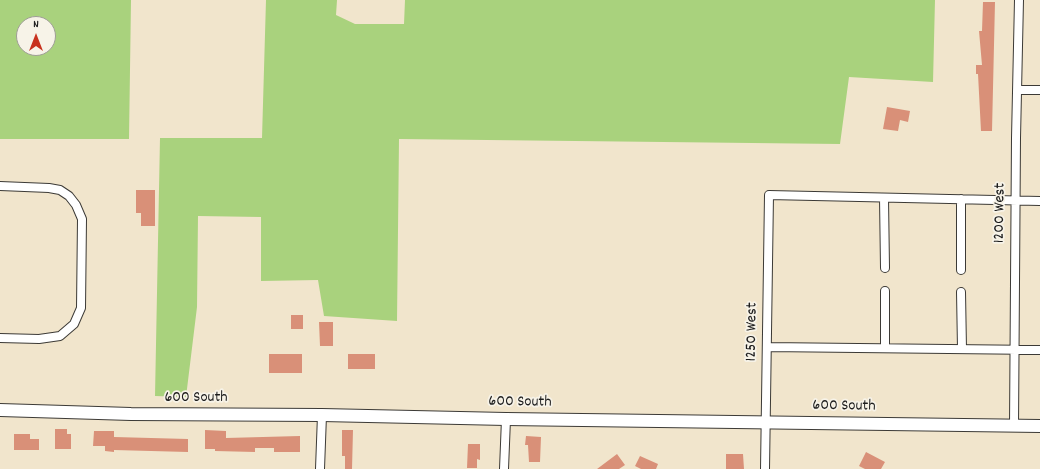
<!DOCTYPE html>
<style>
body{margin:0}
#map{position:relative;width:1040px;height:469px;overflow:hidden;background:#f1e5cc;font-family:Dekko,sans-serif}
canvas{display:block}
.north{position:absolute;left:16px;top:16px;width:40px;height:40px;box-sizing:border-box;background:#f7f3e8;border:1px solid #9f9d96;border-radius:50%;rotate:0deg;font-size:11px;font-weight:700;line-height:16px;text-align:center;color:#1c1c1c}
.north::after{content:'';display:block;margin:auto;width:14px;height:18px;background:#c8321e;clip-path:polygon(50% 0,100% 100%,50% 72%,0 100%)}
</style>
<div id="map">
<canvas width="1040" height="469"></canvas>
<div class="north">N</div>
</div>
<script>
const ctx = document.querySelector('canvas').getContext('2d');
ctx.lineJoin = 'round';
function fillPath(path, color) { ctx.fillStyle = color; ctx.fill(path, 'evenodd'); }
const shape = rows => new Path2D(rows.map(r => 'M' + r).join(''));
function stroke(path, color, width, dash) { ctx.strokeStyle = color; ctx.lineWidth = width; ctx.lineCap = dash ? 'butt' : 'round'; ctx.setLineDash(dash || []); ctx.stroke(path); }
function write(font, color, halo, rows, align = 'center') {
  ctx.font = font + ' Dekko,sans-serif'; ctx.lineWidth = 3.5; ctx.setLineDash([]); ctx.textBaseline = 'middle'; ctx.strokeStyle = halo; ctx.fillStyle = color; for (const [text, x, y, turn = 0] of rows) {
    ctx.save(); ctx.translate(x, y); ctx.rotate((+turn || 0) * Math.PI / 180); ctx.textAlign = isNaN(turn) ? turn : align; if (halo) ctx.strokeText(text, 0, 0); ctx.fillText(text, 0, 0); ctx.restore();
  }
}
fillPath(shape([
 [0,0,131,0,129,139,0,139],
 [24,24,48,24,48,48,24,48],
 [266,0,337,0,336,15,355,24,404,24,405,0,935,0,933,82,849,77,840,144,399,139,397,321,324,316,318,280,261,281,261,217,198,216,197,307,186,397,155,396,160,138,262,138]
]), '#a9d27d');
fillPath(shape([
 [983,2,995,2,992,131,981,131,978,74,976,74,976,65,982,65,979,31,982,31],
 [887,107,910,111,908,122,900,120,898,131,883,129],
 [136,190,155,190,155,226,141,226,141,213,136,213],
 [291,315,303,315,303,329,291,329],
 [319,322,333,322,333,346,320,346],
 [269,354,302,354,302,373,269,373],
 [348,354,375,354,375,369,348,369],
 [55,429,67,429,67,434,71,434,71,449,55,449],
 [205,430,226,431,226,438,300,436,300,452,274,452,274,448,255,448,255,452,215,451,215,449,205,449],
 [342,430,353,430,352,469,345,469,345,456,342,456],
 [94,431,114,431,114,437,188,439,188,452,114,450,114,452,105,451,105,446,93,446],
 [14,434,30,434,30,439,39,439,39,450,14,450],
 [526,436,541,437,540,462,529,462,528,445,525,445],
 [468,444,480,444,480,460,477,459,477,468,467,468],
 [866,452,885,462,881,469,865,469,859,466],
 [617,454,625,465,619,469,597,469],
 [726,454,743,454,744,469,726,469],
 [640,456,658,464,656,469,641,469,635,466]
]), '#d99078');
const minor = shape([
 [1017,90,1040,90],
 [0,186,49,188,60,190,69,196,76,205,82,219,81,308,74,324,60,336,39,339,0,338],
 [884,198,885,268],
 [961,199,961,270],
 [961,292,962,349],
 [767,347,1040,350],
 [885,348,885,291],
 [1014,426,1016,138,1019,0],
 [320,469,322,415],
 [504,469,506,419],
 [765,469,769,195,1040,201]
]);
const secondary = shape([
 [0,410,131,414,322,415,506,419,1040,426]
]);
stroke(minor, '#3c3a36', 10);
stroke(secondary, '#3c3a36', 14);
stroke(minor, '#fff', 8);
stroke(secondary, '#fff', 12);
write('16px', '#1c1c1c', '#f7f3e8', [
 ["1200 West",1001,213,-89],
 ["1250 West",753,332,-89],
 ["600 South",196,399],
 ["600 South",520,403,1],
 ["600 South",844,407,1]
]);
</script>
